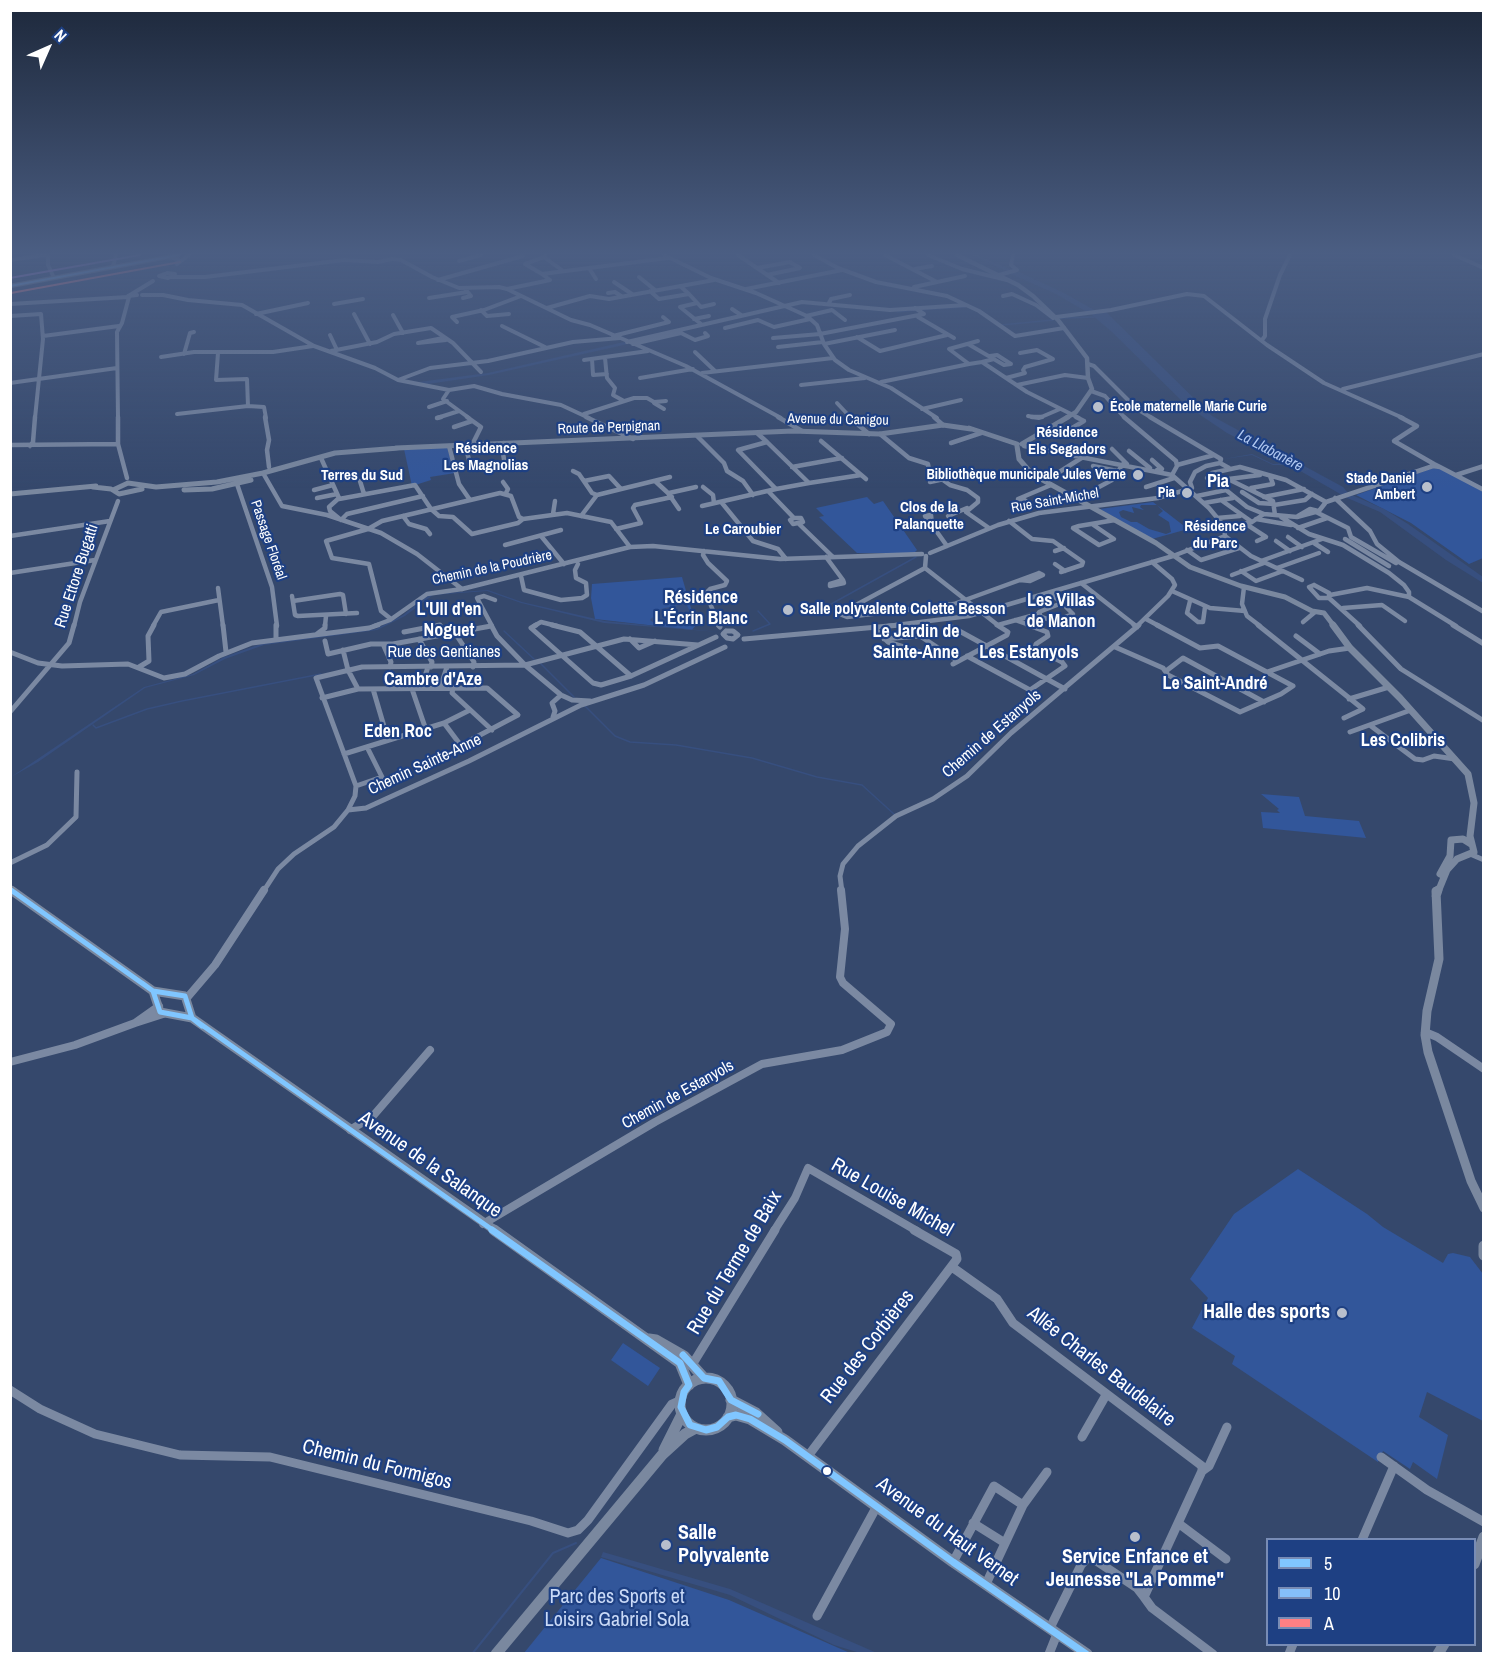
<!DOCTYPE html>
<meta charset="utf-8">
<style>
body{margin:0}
#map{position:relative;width:1494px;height:1664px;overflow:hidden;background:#35486c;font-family:"Archivo Narrow",sans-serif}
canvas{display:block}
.frame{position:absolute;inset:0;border:12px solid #fff;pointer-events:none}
.legend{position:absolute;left:1266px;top:1538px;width:210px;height:108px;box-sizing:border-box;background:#1e4083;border:2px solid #788cb5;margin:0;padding:8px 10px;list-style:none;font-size:18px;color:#fff}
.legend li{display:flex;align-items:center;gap:12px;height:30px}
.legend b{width:30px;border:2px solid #788cb5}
.north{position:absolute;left:18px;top:18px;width:60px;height:60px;-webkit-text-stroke:4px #1e4083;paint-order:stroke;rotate:45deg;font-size:16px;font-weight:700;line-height:24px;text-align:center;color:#fff}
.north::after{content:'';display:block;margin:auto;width:21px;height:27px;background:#fff;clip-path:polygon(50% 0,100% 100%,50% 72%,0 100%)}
</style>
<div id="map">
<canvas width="1494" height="1664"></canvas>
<div class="frame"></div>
<ul class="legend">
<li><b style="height:8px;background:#80c6ff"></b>5</li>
<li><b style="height:8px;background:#85bff9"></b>10</li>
<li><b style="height:8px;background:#ff8084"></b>A</li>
</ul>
<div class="north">N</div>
</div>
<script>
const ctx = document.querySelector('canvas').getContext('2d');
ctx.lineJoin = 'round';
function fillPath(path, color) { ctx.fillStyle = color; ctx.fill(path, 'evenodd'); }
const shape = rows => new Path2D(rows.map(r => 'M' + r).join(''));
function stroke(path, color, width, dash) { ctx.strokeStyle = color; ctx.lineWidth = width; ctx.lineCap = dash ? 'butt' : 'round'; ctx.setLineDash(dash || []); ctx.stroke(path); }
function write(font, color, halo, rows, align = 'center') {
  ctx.font = font + ' "Archivo Narrow",sans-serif'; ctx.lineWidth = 4.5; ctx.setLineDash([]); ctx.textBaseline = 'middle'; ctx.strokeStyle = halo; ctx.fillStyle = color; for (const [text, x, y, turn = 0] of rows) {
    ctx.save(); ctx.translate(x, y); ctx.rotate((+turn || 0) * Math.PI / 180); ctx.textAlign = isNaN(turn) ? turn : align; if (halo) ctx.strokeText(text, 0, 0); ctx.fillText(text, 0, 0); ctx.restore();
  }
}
fillPath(shape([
 [447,447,455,473,430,477,431,480,412,486,404,449],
 [1433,468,1443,469,1483,491,1483,558,1469,564,1411,523,1356,495],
 [867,497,874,504,883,501,917,550,914,553,857,553,819,517,824,516,816,508],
 [1153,502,1188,529,1152,539,1100,509],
 [1141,505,1157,505,1163,511,1158,515,1169,522,1171,532,1166,534,1149,529,1137,522,1131,522,1121,517,1119,512,1123,510,1134,513,1132,507,1144,510,1140,507],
 [682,577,696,625,692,630,595,619,591,598,592,584],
 [1261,794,1299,797,1305,816,1359,821,1366,838,1263,828,1261,812,1280,813,1277,810,1279,809],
 [1298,1169,1367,1214,1383,1227,1443,1263,1448,1254,1453,1253,1470,1257,1483,1274,1483,1421,1427,1392,1419,1417,1448,1435,1437,1479,1413,1462,1410,1469,1383,1451,1378,1462,1232,1364,1235,1356,1192,1328,1208,1298,1190,1279,1234,1214],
 [623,1343,660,1368,648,1386,611,1360],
 [601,1558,729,1600,850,1653,524,1653]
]), '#32569a');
fillPath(shape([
 [1019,272,1064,293,1096,311,1087,312,1056,294,1011,274],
 [1106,312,1212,416,1343,487,1348,493,1342,495,1290,465,1273,465,1252,455,1224,459,1252,454,1273,464,1287,463,1227,433,1187,406,1112,332,1091,314],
 [624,342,628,344,489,375,421,385,411,383,488,373],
 [1352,495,1384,509,1408,524,1483,577,1483,583,1446,560,1380,512,1345,497],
 [488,590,522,602,605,621,719,632,604,623,521,603,487,591,433,595,405,616,377,630,264,645,225,659,194,675,145,688,38,762,11,777,144,687,193,674,224,657,263,643,376,629,403,615,424,598,433,594],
 [686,603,691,614,690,618,686,624,654,623,650,620,661,609],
 [603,1552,730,1589,877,1653,860,1653,834,1645,730,1595,601,1557]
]), '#374f7f');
stroke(shape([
 [921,310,965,307],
 [897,312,916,310],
 [1060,318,1094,317],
 [1001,325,1053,320],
 [824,608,916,557],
 [504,631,534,659],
 [753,631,770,624,758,611],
 [541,664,574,697],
 [584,705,615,736,630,742,676,745,752,758,817,777,862,785,895,815],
 [93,725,96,728,147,709,182,701,321,674]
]), '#374f7f', 1.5);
stroke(shape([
 [472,1654,553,1553,576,1543]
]), '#374f7f', 2);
fillPath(shape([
 [972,255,978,255,1024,276,1019,277,972,255]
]), '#374f7f');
stroke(shape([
 [48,255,48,265,54,278],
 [545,255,544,257,563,271],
 [664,255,711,278,756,293,807,316,817,325,824,344,835,360,849,370,891,388,937,418],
 [738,255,779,283],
 [814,255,838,268,876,282,947,296,979,311,1015,336,1064,328],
 [885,255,937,282],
 [928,255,962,269,1007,280],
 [1454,255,1484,268],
 [168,257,178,259,177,264,189,255],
 [393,259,401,260,432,277,459,288,499,287,507,289,571,320,590,325,686,366,781,418],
 [10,260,45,255],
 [459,261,481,255],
 [113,267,116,255],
 [757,268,790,262,800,268,767,275],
 [915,269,932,266],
 [167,273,175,274,168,278,159,276,167,273],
 [542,274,525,264,544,257],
 [999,275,1017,270,1011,265,1013,255],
 [171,277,205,277,344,260,378,262,392,259],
 [639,277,655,290],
 [596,279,589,268,668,258],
 [438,280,523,256],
 [614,282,632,294],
 [914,287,965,276],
 [507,289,550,280,542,274,589,268],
 [746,289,842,270],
 [650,291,659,299,689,294,680,286],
 [608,293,615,292,621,296],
 [134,294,137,295,128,296,130,295,134,294],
 [689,294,701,307,714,304],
 [130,295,153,281],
 [142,295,163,295,188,300,242,305,314,346,375,368,398,380,449,390,474,386,502,394,561,405,589,418],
 [1003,296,1012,294,1036,305,1053,318],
 [429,298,467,292],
 [463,298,471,296,466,290],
 [697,303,680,307,701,324],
 [829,303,831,299,850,295],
 [10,304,128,297],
 [334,304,363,299],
 [547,308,590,296,609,299,714,280],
 [732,309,741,315],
 [481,310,487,316,509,314],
 [256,314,308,303],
 [354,314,370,344],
 [393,315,403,333],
 [10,316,41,314,43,339,35,418],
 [806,316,832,310,845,320],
 [918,317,954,338],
 [1056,317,1111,310,1187,294,1204,296,1267,345,1324,383,1403,418],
 [694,319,709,316],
 [457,322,452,317,484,310,521,296],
 [502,326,545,347],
 [725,328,758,320,774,327,810,319],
 [330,335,337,350],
 [43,336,119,326],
 [613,336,669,322,663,317],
 [857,337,880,351,947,335],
 [443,338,418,343,446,340],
 [773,338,820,334,924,314,915,308],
 [1262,340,1265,336,1265,319,1280,275,1290,255],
 [978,341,949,349,969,364,982,362],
 [627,342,802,302,890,310,966,305],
 [633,344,681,333,695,340,708,336,705,333],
 [824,344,895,330],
 [968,344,1004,365,1011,364,997,355,990,356],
 [778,347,823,342],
 [331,351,377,342,394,334,431,328,453,343,481,372],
 [695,352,715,371],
 [218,353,216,380,247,379,248,406,264,407,266,418],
 [184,354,190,333,194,332],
 [161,357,194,352,273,352,313,346],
 [605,358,607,378,615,388,613,395,624,401],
 [592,359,593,375,607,374],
 [994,359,982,362,1027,392,1079,418],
 [584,360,648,351],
 [1088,364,1094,366,1137,409,1152,418],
 [702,373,833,358],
 [640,378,693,369],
 [1006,378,1025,373,1023,370,1025,367,1053,359,1037,350,1020,353],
 [398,380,430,368,488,361,573,342,620,338],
 [881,382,969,364],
 [10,383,117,368],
 [801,385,865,378],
 [1017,385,1065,375,1088,378],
 [1343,389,1484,354],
 [449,390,443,399,469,418],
 [1091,391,1105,396,1125,418],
 [654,403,664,409],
 [837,403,851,418],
 [429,407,447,401],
 [922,409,961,400],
 [177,414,248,406],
 [584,414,634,398,647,398,654,402,666,401],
 [1028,416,1039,418,1060,409],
 [118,418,117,332,122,323,129,297],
 [437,418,459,411]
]), '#7b89a2', 4);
stroke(shape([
 [118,417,118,444,127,478],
 [265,417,269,440,267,450,269,467],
 [467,417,481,427,473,443],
 [586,417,633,439],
 [778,417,802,431],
 [849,417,869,434],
 [934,417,943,425],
 [1032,417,1042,417],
 [1124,417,1176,461,1177,466,1172,475,1209,508,1224,526,1225,536],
 [1150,417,1221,459,1220,463,1229,468],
 [1400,417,1417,426,1394,441,1434,464],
 [437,418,441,417],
 [454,427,472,421],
 [1050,428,1067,431,1084,421,1076,417],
 [757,433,767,442],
 [880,434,909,458,928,464,929,470,950,485,967,490,978,498,978,502,966,512,989,528],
 [697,436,724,463,727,471,743,481,753,495],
 [821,441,866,479],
 [767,442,809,483,776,489,738,450,767,442],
 [951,443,981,433],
 [10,445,118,444],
 [465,445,471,467,484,470,505,465,502,448,504,443],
 [30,446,33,442,35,417],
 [449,446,459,484,470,500],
 [1024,446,1172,475],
 [1112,449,1127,464],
 [1129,451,1150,468],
 [321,458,339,498,329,507,330,511,341,520,347,514,423,496],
 [1152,460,1162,469,1157,470],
 [1434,464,1440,467,1433,466,1434,464],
 [1177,465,1214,455],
 [1093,466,1117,471],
 [792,467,842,458],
 [1440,467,1484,490],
 [573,471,579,474,592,493,597,495,581,516],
 [263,473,282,506,327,515,381,533,417,554,462,589],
 [1212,473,1240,467,1286,480,1326,502],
 [1456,475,1484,466],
 [1207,478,1211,477],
 [1224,480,1226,490,1247,507,1264,514,1297,517,1319,511,1326,502,1433,466],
 [1230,480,1273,501,1275,515],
 [360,481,364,494],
 [584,481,609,476,621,489],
 [655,481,668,493,679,509],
 [1045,481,1083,457],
 [1213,481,1260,475],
 [503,482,508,489,506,493],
 [930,482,967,474],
 [809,483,861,475],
 [237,484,272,587,277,626],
 [703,487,713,495,714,503],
 [1099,487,1112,480,1123,464],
 [1146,487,1174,478],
 [314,490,333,485],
 [768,491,794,518],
 [1242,492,1259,503,1274,504],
 [1255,492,1251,488,1273,484,1270,476],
 [669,493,696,487],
 [597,495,670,477],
 [1197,496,1226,490],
 [1264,497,1304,489],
 [317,498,337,494],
 [1022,498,1027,502,1023,503,1018,499,1051,485],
 [1335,498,1370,531,1377,544,1399,562,1484,612],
 [339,499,415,485,431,509,439,516,453,517,472,534,518,523,523,519,567,513,611,522,630,547],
 [1221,500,1252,522],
 [722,503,753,541,778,549,786,559],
 [1204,503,1233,498],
 [1274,505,1305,500,1312,494],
 [702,506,776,489],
 [1316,512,1348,528,1351,537,1396,563],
 [553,514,555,501],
 [931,515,932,525,925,516,931,515],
 [403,516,409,524,426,529,430,534],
 [948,516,967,508],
 [1298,516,1310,509,1318,511],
 [1281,517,1309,534,1343,545,1389,573,1404,585,1409,592,1409,597],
 [794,518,801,518,803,522,793,524,790,520,794,518],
 [1217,518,1240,516],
 [1256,519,1291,525],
 [1009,521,1032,539,1053,541,1083,562,1082,565,1061,572],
 [799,524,833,557],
 [1092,524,1114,539,1099,545,1073,528,1079,526,1115,520],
 [1246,524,1266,537,1257,541],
 [932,525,947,546],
 [1298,528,1327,518],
 [616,529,641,523,633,508,635,505,672,497],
 [1225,529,1252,522,1264,514],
 [10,536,110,521],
 [541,536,564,564],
 [1225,536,1251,556,1302,580],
 [1288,537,1302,547],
 [1345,539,1389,566],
 [1276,541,1290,551],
 [1314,543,1328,552],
 [505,545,561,530],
 [1187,550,1201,560,1239,548],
 [704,551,703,555,708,563,727,581,725,585,710,589,706,593,719,626],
 [1055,551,1064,548],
 [930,553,998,525,1039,513,1158,498,1189,489,1192,488,1190,482,1195,472,1206,466,1220,463],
 [926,556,925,568,999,626],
 [826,557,843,580],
 [1261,561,1322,539],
 [1055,564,1065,571],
 [925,568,841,613,842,615,847,617,954,604,1020,580],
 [1277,568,1319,553],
 [1241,571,1256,581,1283,571],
 [10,573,95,560],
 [1039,573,1043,575,1030,581,1020,580,1039,573],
 [1232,575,1264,563],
 [521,576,524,590,561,600,582,598,587,595,586,583,576,578,575,570,578,564],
 [843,580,844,583,830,586,830,584,843,580],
 [1081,583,1136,626],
 [1314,585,1329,593,1329,598,1319,598,1309,587,1314,585],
 [1244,587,1242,604,1247,616,1260,626],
 [218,588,223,626],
 [1172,591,1210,608,1245,611],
 [1050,593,1062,603],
 [1330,595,1367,588,1409,597,1456,626],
 [292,596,295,615,298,616,357,613],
 [1329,598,1360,626],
 [293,601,340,594,343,595,346,614],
 [1190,601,1187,613,1198,622,1203,622,1205,607],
 [1062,603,1073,614,1054,621,1041,617,1039,612,1062,603],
 [1343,608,1382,605,1405,621],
 [391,619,381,611,369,564,332,558,326,541,368,529,382,521,500,493,511,496,519,517,523,519],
 [1146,619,1159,626],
 [1015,620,1032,626],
 [1303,622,1315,612],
 [998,625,1038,614],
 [74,626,80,602,118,501],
 [153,626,161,612,219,600],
 [325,626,326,616],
 [374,626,390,620,427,594,462,589,630,547,653,546,780,559,922,554],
 [434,626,440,626],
 [492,626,477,598,484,596,495,600],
 [534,626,541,622,557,626],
 [888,626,969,616,1173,556,1225,536],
 [1137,626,1168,596,1175,585,1172,579,1152,562]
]), '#7b89a2', 4.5);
stroke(shape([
 [223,625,226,652],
 [491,625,497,636,525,665,624,639,698,645],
 [536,625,531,628,593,683,601,685,631,676],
 [552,625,580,632,631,676],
 [718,625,720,627],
 [1134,625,1137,627],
 [1258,625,1363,709,1344,718],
 [1358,625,1401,669,1484,721],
 [1453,625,1484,644],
 [952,627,1065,689],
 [874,628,888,642,932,656,937,656,943,651],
 [726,631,733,631,738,635,733,639,727,638,723,634,726,631],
 [404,632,440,625,443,634],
 [455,633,474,662,473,667],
 [317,634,325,628,325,625],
 [1296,636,1320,654],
 [276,639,276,625],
 [419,639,432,662,431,667],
 [630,639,639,648,655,641],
 [744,639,900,625],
 [884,639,920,636,958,661],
 [325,641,328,654,371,644,393,644,491,626],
 [383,644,391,662,390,667],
 [1115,647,1163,668,1168,675,1240,712,1281,694,1293,686,1218,646,1200,648,1157,625],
 [343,650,348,670,358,689],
 [10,652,38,663,62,666,128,664,164,678,185,674,219,656,252,643,369,628,378,625],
 [967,656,1030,690,1065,666,1062,662,1035,648,1036,644,1048,636,1047,632,1028,625],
 [953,664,1007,635,1008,632,997,625],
 [139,667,149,661,148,636,154,625],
 [1166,671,1183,658,1264,702],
 [1267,672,1329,651,1350,648],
 [631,676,716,637],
 [421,688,428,667],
 [440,688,447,667],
 [453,688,452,693,492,730],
 [373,689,388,740],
 [412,689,425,727],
 [322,698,358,689,487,688,518,715,463,744,459,743,444,723],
 [1349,699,1389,687],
 [10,712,69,643,74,625],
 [553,717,555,711,552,703,561,695,572,700,590,701],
 [1371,726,1415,759,1423,760,1434,756,1455,759],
 [1350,732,1411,710],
 [344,754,444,723,470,710],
 [356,786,382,777,367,747],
 [348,810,355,796,356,786,316,678,362,667,525,665,561,695],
 [1470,854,1484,860],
 [10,863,47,845,76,817,77,772],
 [263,892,278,869,294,854,334,827,348,810,366,808,469,761,581,705,644,685,725,647],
 [842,892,840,876,843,864,858,846,896,816,933,799,967,776,1011,733,1139,625]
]), '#7b89a2', 5);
stroke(shape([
 [186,999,215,965,264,890],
 [159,1006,135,1023,163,1014],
 [1425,1032,1437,1037,1484,1069],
 [10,1062,75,1045,135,1023],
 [350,1130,373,1116,430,1050],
 [483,1224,655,1122,762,1064,842,1050,887,1032,891,1024,843,983,840,977,845,929,841,890],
 [774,1231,795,1198,808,1168,917,1231]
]), '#7b89a2', 8);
stroke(shape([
 [952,1267,997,1299,1013,1323,1202,1466,1202,1471],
 [692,1365,775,1230],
 [10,1390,40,1409,95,1434,180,1455,270,1457,531,1521,568,1533,578,1530,588,1520,672,1404,681,1400],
 [1082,1437,1106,1395],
 [808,1456,957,1259,956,1254,914,1230],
 [1381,1457,1427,1490,1484,1522],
 [1202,1471,1144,1597,1152,1608,1213,1654],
 [1202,1471,1209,1466,1227,1427],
 [973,1523,1005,1543],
 [1178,1523,1226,1559],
 [1362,1540,1394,1466],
 [953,1562,994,1486,1023,1505],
 [986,1584,1023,1505,1047,1472],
 [817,1616,877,1506],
 [1050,1628,1081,1565,1089,1556,1137,1588,1144,1597],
 [1049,1654,1057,1634],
 [1289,1654,1293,1644]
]), '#7b89a2', 9);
stroke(shape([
 [957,255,1018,285,1033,296,1058,320,1087,358,1088,378,1092,389,1076,412,1066,418],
 [10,286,179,255]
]), '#7a889f', 4.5);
stroke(shape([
 [969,428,1017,444],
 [1022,444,1068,417],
 [1017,446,1019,459,1032,474,1156,543,1190,567,1241,586,1285,597,1312,611,1324,613,1334,626],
 [396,448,793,431,880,434,943,425,971,429],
 [93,487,111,489,119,494,142,489],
 [113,490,128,483,156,487,217,482,263,473,335,453,399,448],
 [184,490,212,489,251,480],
 [10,494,96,486]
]), '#7a889f', 5);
stroke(shape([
 [1333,625,1350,648,1400,698,1468,774,1474,803,1470,836,1474,852,1457,859,1447,870,1438,892],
 [1440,874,1450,856,1451,840,1463,839,1471,844],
 [10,890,13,892]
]), '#7a889f', 7);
stroke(shape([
 [11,890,153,991,185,996,192,1018],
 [1436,891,1439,959,1427,1011,1425,1035,1428,1052,1471,1181,1484,1208],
 [1436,896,1438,890],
 [153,991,160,1012,192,1018,496,1231]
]), '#7a889f', 9);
stroke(shape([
 [494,1230,680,1363,689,1385],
 [1484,1246,1484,1255],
 [649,1339,656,1340,684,1356,704,1378],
 '680 1404a26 26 0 1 1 52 0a26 26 0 1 1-52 0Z',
 [731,1400,756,1413,777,1432],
 [728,1417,736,1415,750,1419,785,1440,953,1562,1087,1654],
 [664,1450,682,1414],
 [1474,1564,1484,1537],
 [496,1654,662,1455,685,1434,696,1428],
 [1438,1654,1444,1644]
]), '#7a889f', 11);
stroke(shape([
 [10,890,13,892]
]), '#80c6ff', 4.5);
stroke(shape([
 [11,890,153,991,160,1012,192,1018,494,1231],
 [142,983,153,991,185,996,192,1018,202,1026]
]), '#80c6ff', 5);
stroke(shape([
 [492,1230,680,1363,689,1385,684,1392,681,1407,690,1425,706,1430,717,1427,728,1417,736,1415,750,1419,785,1440,953,1562,1086,1654],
 [683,1355,704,1378,719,1381,731,1400,758,1414]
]), '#80c6ff', 7);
stroke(shape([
 [10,286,179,255]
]), '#85bff9', 2);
stroke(shape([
 [11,293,180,262]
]), '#ff8084', 2);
stroke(shape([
 [10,278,140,255]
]), '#ce8cf2', 2);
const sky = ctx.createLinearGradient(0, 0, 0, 488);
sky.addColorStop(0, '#1d283b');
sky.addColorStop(0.52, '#4b5e83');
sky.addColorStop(1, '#4b5e8300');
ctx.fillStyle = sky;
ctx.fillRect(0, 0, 1494, 488);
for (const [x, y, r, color] of [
 [1098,407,6,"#b8bfcc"],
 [1138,475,6,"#b8bfcc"],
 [1427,487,6,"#b8bfcc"],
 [1187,493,6,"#b8bfcc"],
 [788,610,6,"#b8bfcc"],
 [1342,1313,6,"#b8bfcc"],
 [827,1471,5,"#fff"],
 [1135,1537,6,"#b8bfcc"],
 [666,1545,6,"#b8bfcc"]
]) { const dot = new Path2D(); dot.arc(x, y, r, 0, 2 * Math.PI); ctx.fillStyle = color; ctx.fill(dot); stroke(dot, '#1e4083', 2); }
write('bold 14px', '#fff', '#1e4083', [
 ["École maternelle Marie Curie",1110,407,"left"],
 ["Bibliothèque municipale Jules Verne",1126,475],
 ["Stade Daniel",1415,479],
 ["Ambert",1415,495],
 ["Pia",1175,493]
], 'right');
write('14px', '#fff', '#1e4083', [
 ["Avenue du Canigou",838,420,1],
 ["Route de Perpignan",609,428,-2],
 ["Rue Saint-Michel",1055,501,-10],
 ["Passage Floréal",268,540,71],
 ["Chemin de la Poudrière",492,568,-12]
]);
write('bold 15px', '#fff', '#1e4083', [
 ["Résidence",1067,433],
 ["Els Segadors",1067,450],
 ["Résidence",486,449],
 ["Les Magnolias",486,466],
 ["Terres du Sud",362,476],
 ["Clos de la",929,508],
 ["Palanquette",929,525],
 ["Résidence",1215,527],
 ["du Parc",1215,544],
 ["Le Caroubier",743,530]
]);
write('italic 15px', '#b1c8f1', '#1e4083', [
 ["La Llabanère",1270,451,28]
]);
write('16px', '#fff', '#1e4083', [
 ["Rue Ettore Bugatti",77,576,-72],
 ["Rue des Gentianes",444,653],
 ["Chemin de Estanyols",992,734,-41],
 ["Chemin Sainte-Anne",425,765,-25],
 ["Chemin de Estanyols",678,1095,-29]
]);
write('bold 16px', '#fff', '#1e4083', [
 ["Salle polyvalente Colette Besson",800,610]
], 'left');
write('bold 18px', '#fff', '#1e4083', [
 ["Pia",1218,482]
]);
write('bold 18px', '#fff', '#1e4083', [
 ["Résidence",701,598],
 ["L'Écrin Blanc",701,619],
 ["Les Villas",1061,601],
 ["de Manon",1061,622],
 ["L'Ull d'en",449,610],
 ["Noguet",449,631],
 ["Le Jardin de",916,632],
 ["Sainte-Anne",916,653],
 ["Les Estanyols",1029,653],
 ["Cambre d'Aze",433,680],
 ["Le Saint-André",1215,684],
 ["Eden Roc",398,732],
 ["Les Colibris",1403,741]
]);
write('20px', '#fff', '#1e4083', [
 ["Avenue de la Salanque",430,1165,35],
 ["Rue Louise Michel",892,1198,30],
 ["Rue du Terme de Baix",735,1263,-59],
 ["Rue des Corbières",868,1347,-52],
 ["Allée Charles Baudelaire",1101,1367,38],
 ["Chemin du Formigos",377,1465,14],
 ["Avenue du Haut Vernet",947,1532,36]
]);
write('bold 20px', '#fff', '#1e4083', [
 ["Halle des sports",1330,1313],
 ["Salle",678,1534,"left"],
 ["Polyvalente",678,1557,"left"],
 ["Service Enfance et",1135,1558,"center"],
 ["Jeunesse \"La Pomme\"",1135,1581,"center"]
], 'right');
write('20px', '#cadaf7', '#1e4083', [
 ["Parc des Sports et",617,1598],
 ["Loisirs Gabriel Sola",617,1621]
]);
</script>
